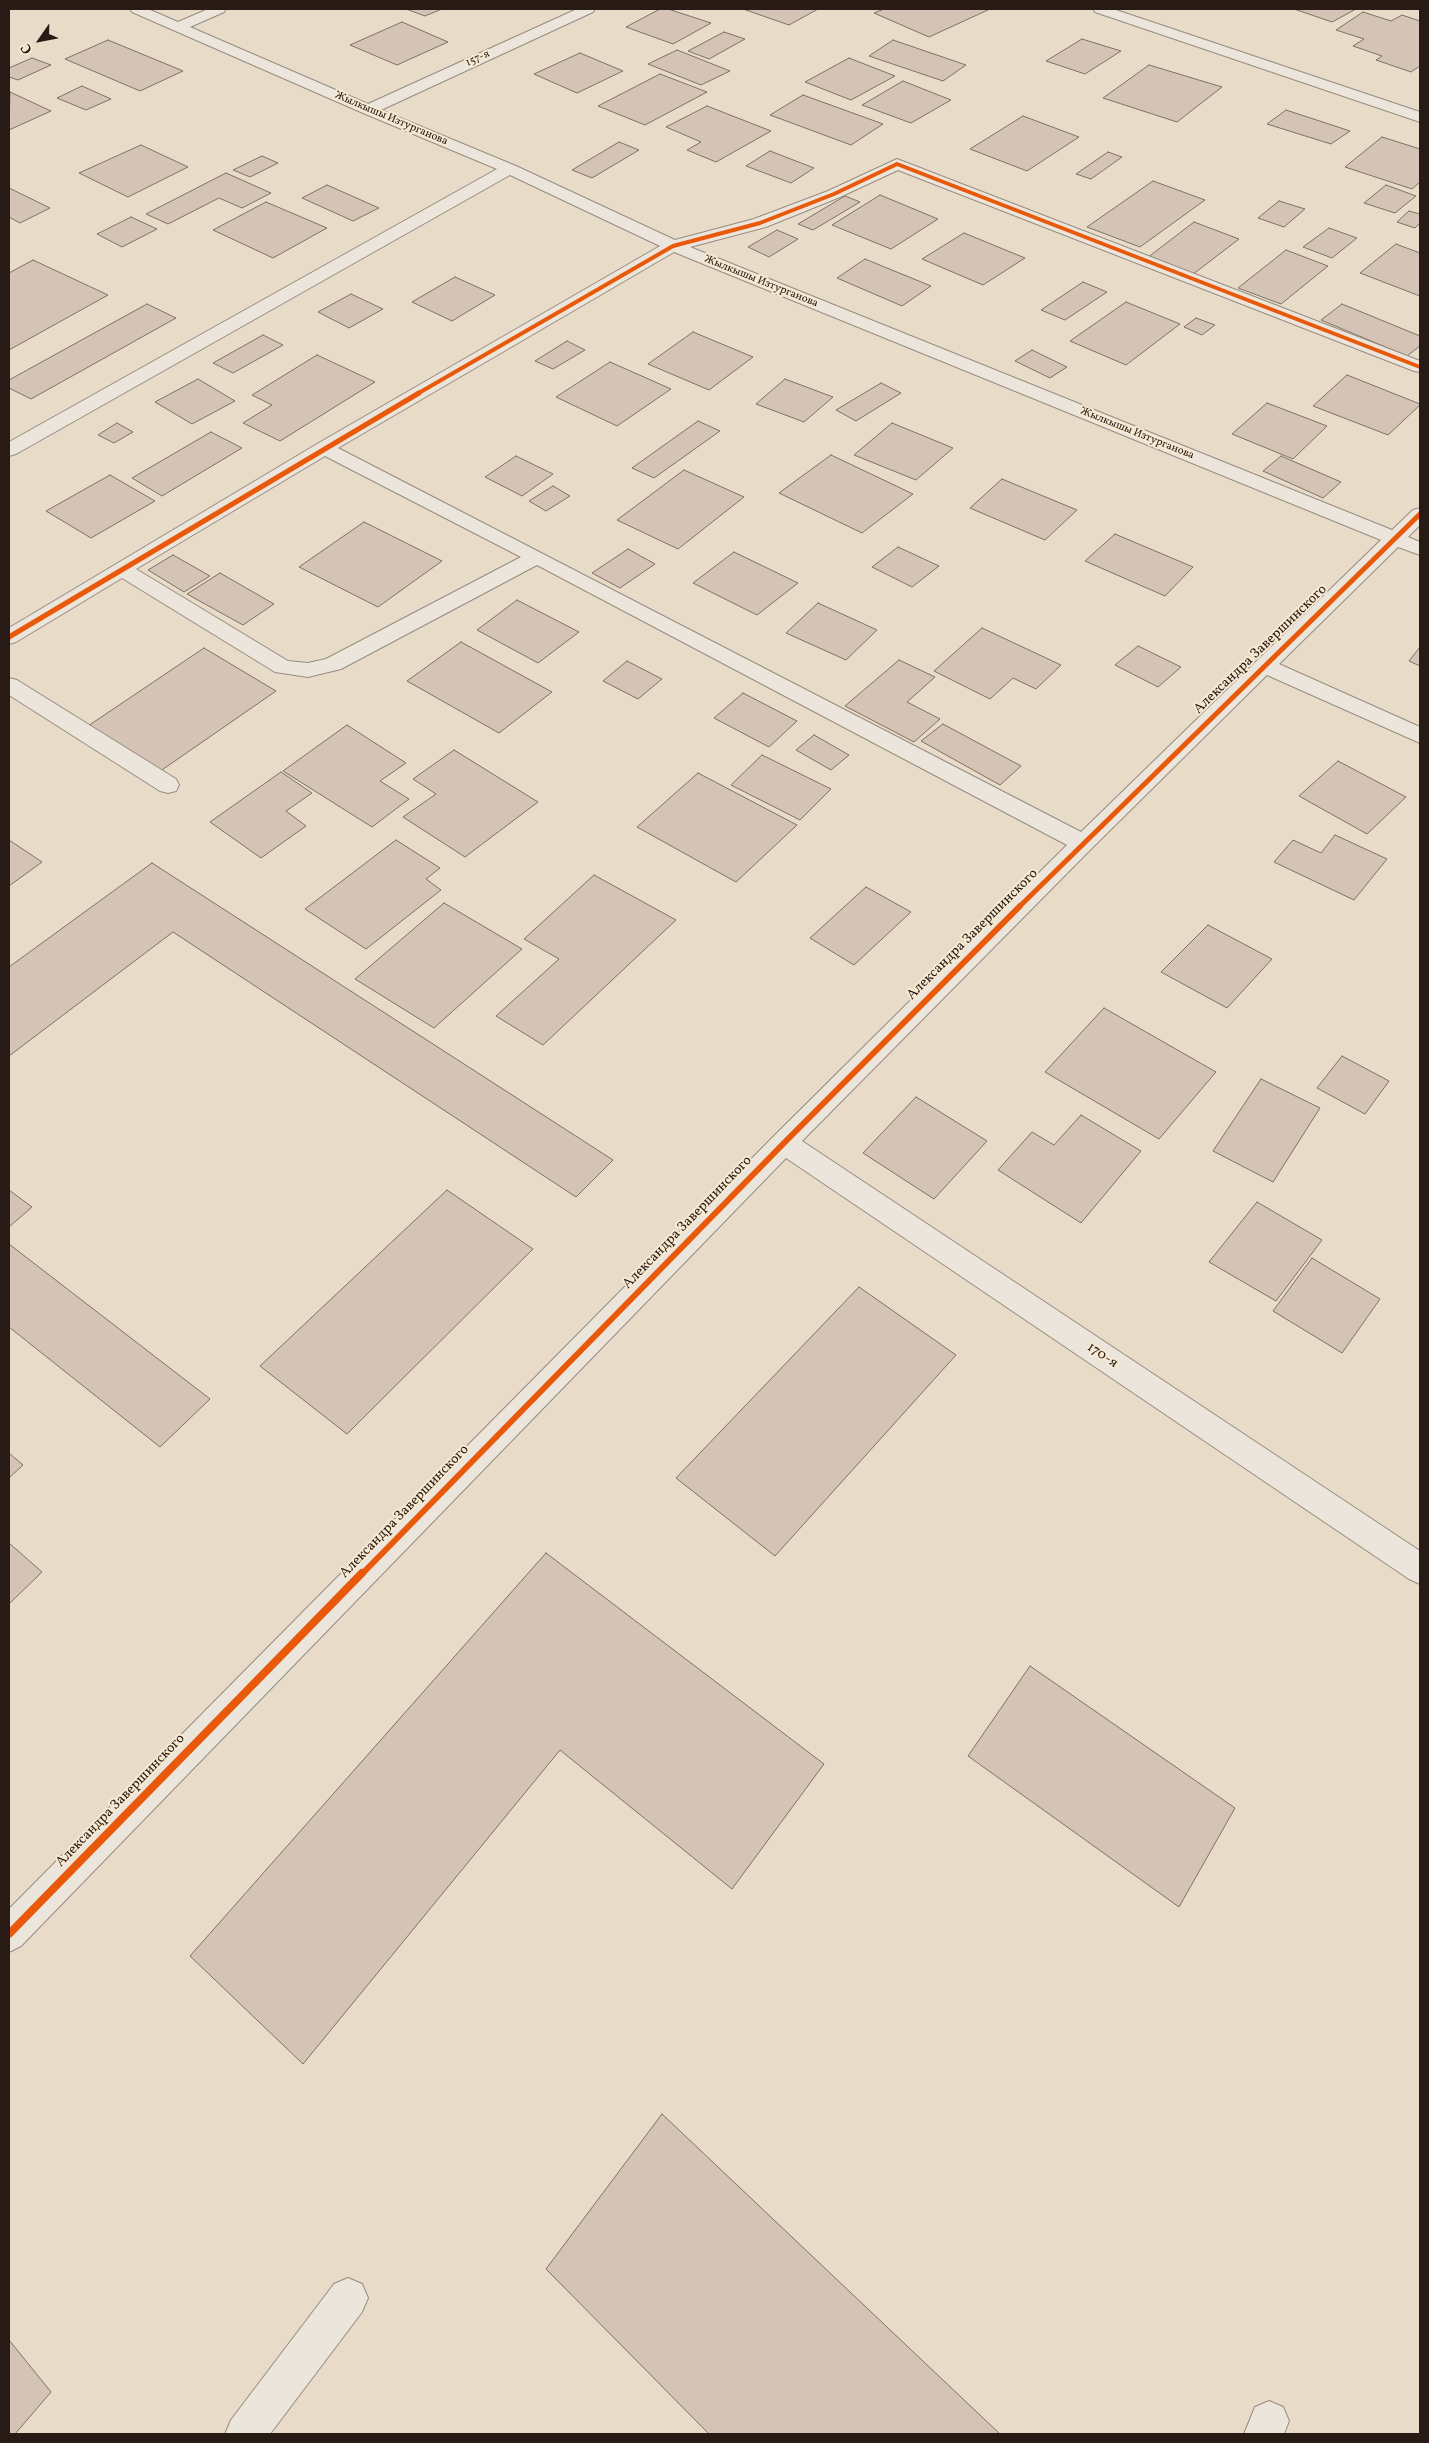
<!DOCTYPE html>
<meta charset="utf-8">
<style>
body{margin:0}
#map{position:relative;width:1429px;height:2443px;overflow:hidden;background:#e8dbc7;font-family:Vollkorn,serif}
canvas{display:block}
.frame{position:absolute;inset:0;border:10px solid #281a14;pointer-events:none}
.north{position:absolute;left:15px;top:15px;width:50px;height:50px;-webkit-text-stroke:4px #f8ead2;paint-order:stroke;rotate:237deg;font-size:14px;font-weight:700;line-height:20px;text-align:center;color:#281a14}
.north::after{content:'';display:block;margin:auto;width:18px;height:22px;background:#281a14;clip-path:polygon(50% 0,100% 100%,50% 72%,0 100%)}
</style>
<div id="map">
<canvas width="1429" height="2443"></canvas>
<div class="frame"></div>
<div class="north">С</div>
</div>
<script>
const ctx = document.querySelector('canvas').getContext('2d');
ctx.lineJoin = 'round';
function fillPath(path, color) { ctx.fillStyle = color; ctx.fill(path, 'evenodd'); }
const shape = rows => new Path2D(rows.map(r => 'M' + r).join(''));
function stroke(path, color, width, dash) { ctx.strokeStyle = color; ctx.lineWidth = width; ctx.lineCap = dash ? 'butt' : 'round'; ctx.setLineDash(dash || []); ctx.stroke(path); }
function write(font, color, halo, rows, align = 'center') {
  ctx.font = font + ' Vollkorn,serif'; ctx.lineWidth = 4; ctx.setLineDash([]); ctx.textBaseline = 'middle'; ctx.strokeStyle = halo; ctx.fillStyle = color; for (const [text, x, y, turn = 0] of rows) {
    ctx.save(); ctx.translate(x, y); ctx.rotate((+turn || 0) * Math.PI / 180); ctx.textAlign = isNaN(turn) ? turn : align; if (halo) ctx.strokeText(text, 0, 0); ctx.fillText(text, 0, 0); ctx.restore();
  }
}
const building = shape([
 [406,9,442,9,425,16,406,9],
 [660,9,668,9,711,23,673,44,626,27,660,9],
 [743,9,818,9,789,25,743,9],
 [884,9,990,9,929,37,874,13,884,9],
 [1294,9,1356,9,1332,22,1294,9],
 [1363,12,1391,21,1402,15,1420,21,1420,66,1411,72,1376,60,1382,56,1353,46,1364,39,1336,30,1363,12],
 [402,22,448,42,397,65,350,45,402,22],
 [724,32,745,39,709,59,688,51,724,32],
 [1082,39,1121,51,1085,74,1046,61,1082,39],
 [108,40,183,71,140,91,65,59,108,40],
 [893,40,966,65,943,81,869,56,893,40],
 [677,50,730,71,701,85,648,64,677,50],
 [580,53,623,71,577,93,534,74,580,53],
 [32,58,51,65,18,80,9,77,9,68,32,58],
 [849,58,895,76,851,100,805,82,849,58],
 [1149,65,1222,87,1177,122,1103,98,1149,65],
 [660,74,707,92,645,125,598,106,660,74],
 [903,81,951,100,911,123,862,105,903,81],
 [82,86,111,99,86,110,57,98,82,86],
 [10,92,51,111,9,130,10,92],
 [803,95,883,124,851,145,770,115,803,95],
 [707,106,771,131,716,162,687,150,701,142,666,127,707,106],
 [1286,110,1350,131,1331,144,1267,124,1286,110],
 [1023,116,1079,137,1027,171,970,149,1023,116],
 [1382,137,1420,149,1420,182,1412,189,1345,167,1382,137],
 [619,142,639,150,592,178,572,170,619,142],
 [141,145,188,167,128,197,79,173,141,145],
 [770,151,814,168,791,183,746,166,770,151],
 [1108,152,1122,157,1091,179,1076,174,1108,152],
 [262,156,278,163,250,177,233,170,262,156],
 [226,173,271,193,242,208,219,198,168,224,146,214,226,173],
 [1153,181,1205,200,1140,247,1087,227,1153,181],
 [327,185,379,208,353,221,302,198,327,185],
 [1386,185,1416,196,1395,213,1364,203,1386,185],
 [9,188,50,208,20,223,9,217,9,188],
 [880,195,938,219,891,249,832,225,880,195],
 [845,196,860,202,813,230,798,224,845,196],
 [1279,201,1305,209,1284,227,1258,218,1279,201],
 [266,202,327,228,273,258,213,230,266,202],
 [1409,211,1420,214,1420,223,1415,228,1397,222,1409,211],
 [131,217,157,229,122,247,97,234,131,217],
 [1194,222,1239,239,1192,275,1147,258,1194,222],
 [1329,228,1357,238,1332,258,1303,247,1329,228],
 [777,230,798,239,769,257,748,247,777,230],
 [964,233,1025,258,983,285,922,259,964,233],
 [1396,244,1420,253,1420,296,1360,273,1396,244],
 [1286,250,1328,266,1281,304,1238,288,1286,250],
 [865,259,931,286,902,306,837,278,865,259],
 [33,260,108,295,9,350,9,273,33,260],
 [455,277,495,295,452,321,412,302,455,277],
 [1083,282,1107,292,1065,320,1041,310,1083,282],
 [351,294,383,309,349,328,318,312,351,294],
 [1126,302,1180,324,1126,365,1070,341,1126,302],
 [147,304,176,318,31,399,9,388,9,380,147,304],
 [1342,304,1420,336,1420,346,1407,356,1321,320,1342,304],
 [1196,318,1215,325,1202,335,1184,327,1196,318],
 [693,332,753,357,709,390,648,364,693,332],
 [263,335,283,345,233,373,213,363,263,335],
 [567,341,585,350,553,369,535,361,567,341],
 [1032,350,1067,367,1050,378,1015,361,1032,350],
 [317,355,375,382,280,441,243,423,272,405,252,395,317,355],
 [610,362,671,389,617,426,556,397,610,362],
 [1347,375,1420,404,1420,405,1388,435,1313,406,1347,375],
 [198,379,235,401,192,424,155,402,198,379],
 [785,379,833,397,804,422,756,404,785,379],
 [881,383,901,393,856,421,836,410,881,383],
 [1267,403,1327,426,1293,459,1232,434,1267,403],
 [698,421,720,431,654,478,632,468,698,421],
 [117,423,133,432,114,443,98,435,117,423],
 [892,423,953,448,916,480,854,455,892,423],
 [211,432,242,448,162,496,132,478,211,432],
 [831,455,913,494,862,533,779,493,831,455],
 [516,456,553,474,522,496,485,477,516,456],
 [1281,456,1341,482,1323,498,1263,471,1281,456],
 [684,470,744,497,678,549,617,520,684,470],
 [110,475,155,501,91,538,46,511,110,475],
 [1002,479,1077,510,1045,540,970,508,1002,479],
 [553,486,570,496,546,511,529,501,553,486],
 [364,522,442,561,378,607,299,567,364,522],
 [1115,534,1193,567,1165,596,1085,561,1115,534],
 [898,547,939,566,912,587,872,567,898,547],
 [628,549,655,564,620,588,592,573,628,549],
 [734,552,798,583,757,615,693,583,734,552],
 [173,555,210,576,184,592,148,570,173,555],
 [220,573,274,604,243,625,187,594,220,573],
 [517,600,579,632,538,663,477,630,517,600],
 [818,603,877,630,846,660,786,633,818,603],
 [982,628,1061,665,1036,689,1013,678,990,699,934,671,982,628],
 [461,642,552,692,499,733,407,681,461,642],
 [1138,646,1181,667,1158,687,1115,665,1138,646],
 [1420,647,1420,666,1409,661,1420,647],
 [204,648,276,691,159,772,88,726,204,648],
 [899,660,935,677,907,702,940,719,914,742,845,706,899,660],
 [627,661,662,679,638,699,603,681,627,661],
 [743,693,797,721,769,747,714,718,743,693],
 [943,724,1021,766,1000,785,921,741,943,724],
 [347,725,406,763,380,781,409,799,372,827,283,771,347,725],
 [814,735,849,755,831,770,796,750,814,735],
 [454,750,538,802,465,857,403,817,436,794,413,779,454,750],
 [762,755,831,789,800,820,731,785,762,755],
 [1338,761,1406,797,1367,834,1299,796,1338,761],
 [281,772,312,793,286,811,306,826,261,858,210,822,281,772],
 [698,773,797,825,736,882,637,827,698,773],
 [1335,835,1387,859,1354,900,1274,862,1293,840,1321,853,1335,835],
 [9,840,42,862,9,886,9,840],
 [396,840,440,868,426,879,441,890,366,949,305,909,396,840],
 [152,863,613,1160,576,1197,173,932,9,1056,9,967,152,863],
 [594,875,676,920,543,1045,496,1016,559,959,524,939,594,875],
 [866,887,911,912,854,965,810,938,866,887],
 [444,903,522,949,434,1028,355,979,444,903],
 [1208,925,1272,959,1227,1008,1161,972,1208,925],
 [1104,1008,1216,1072,1159,1139,1045,1072,1104,1008],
 [1342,1056,1389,1081,1365,1114,1317,1088,1342,1056],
 [1261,1079,1320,1108,1273,1182,1213,1151,1261,1079],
 [916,1097,987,1141,934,1199,863,1153,916,1097],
 [1081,1115,1141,1151,1081,1223,998,1170,1032,1132,1054,1145,1081,1115],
 [9,1190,32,1207,9,1227,9,1190],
 [447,1190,533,1249,347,1434,260,1366,447,1190],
 [1257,1202,1322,1240,1276,1301,1209,1262,1257,1202],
 [9,1244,210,1399,160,1447,9,1327,9,1244],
 [1312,1258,1380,1299,1342,1353,1273,1311,1312,1258],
 [859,1287,956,1355,775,1556,676,1478,859,1287],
 [9,1453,23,1465,9,1478,9,1453],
 [9,1543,42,1572,9,1604,9,1543],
 [546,1553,824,1764,732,1889,560,1750,303,2064,190,1956,546,1553],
 [1030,1666,1235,1808,1179,1907,968,1756,1030,1666],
 [662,2114,1000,2434,709,2434,546,2269,662,2114],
 [9,2340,51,2392,15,2434,9,2434,9,2340]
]);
fillPath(building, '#d5c4b5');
stroke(building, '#7b7268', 1);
const minor = shape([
 [130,9,148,9,178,22,208,9,226,9,224,12,190,27,368,104,577,9,595,9,593,12,381,110,516,166,675,240,754,219,828,191,897,159,1420,361,1420,372,1414,371,898,170,840,197,766,227,690,247,1392,530,1413,510,1420,508,1420,525,1408,537,1420,542,1420,555,1398,547,1279,664,1420,727,1420,743,1267,675,1091,849,802,1141,1420,1551,1420,1584,1409,1579,786,1158,21,1946,9,1952,9,1909,775,1135,1067,845,537,565,341,669,308,677,275,672,122,578,16,642,9,644,9,628,317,444,660,246,510,175,16,454,9,456,9,442,497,169,363,113,132,12,130,9],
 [674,252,1381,540,1081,832,338,448,674,252],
 [325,456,521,557,326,659,308,663,288,661,136,569,325,456],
 [1093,9,1113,9,1420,112,1420,122,1095,12,1093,9],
 [9,678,17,680,176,779,179,785,176,791,168,793,160,791,9,695,9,678],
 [348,2278,362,2284,368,2298,362,2312,270,2434,225,2434,231,2420,334,2284,348,2278],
 [1269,2401,1283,2407,1289,2421,1284,2434,1244,2434,1255,2407,1269,2401]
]);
stroke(minor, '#968c81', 2);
fillPath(minor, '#ebe5db');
stroke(shape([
 [417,394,673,246,760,223,834,194,897,164,1420,367]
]), '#e8590c', 4);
stroke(shape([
 [9,637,419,393],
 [1019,907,1420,514]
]), '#e8590c', 5);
stroke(shape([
 [361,1575,784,1143,1020,906]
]), '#e8590c', 6);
stroke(shape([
 [9,1934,362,1573]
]), '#e8590c', 8);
write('11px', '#281a14', '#f8ead2', [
 ["157-я",478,59,-25],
 ["Жылкышы Изтурганова",391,119,23],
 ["Жылкышы Изтурганова",761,282,22],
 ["Жылкышы Изтурганова",1137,434,22]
]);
write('14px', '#281a14', '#f8ead2', [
 ["Александра Завершинского",1261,650,-44],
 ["Александра Завершинского",973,935,-45],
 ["Александра Завершинского",688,1223,-46],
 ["170-я",1102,1356,34],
 ["Александра Завершинского",405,1512,-46],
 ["Александра Завершинского",121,1801,-46]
]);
</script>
